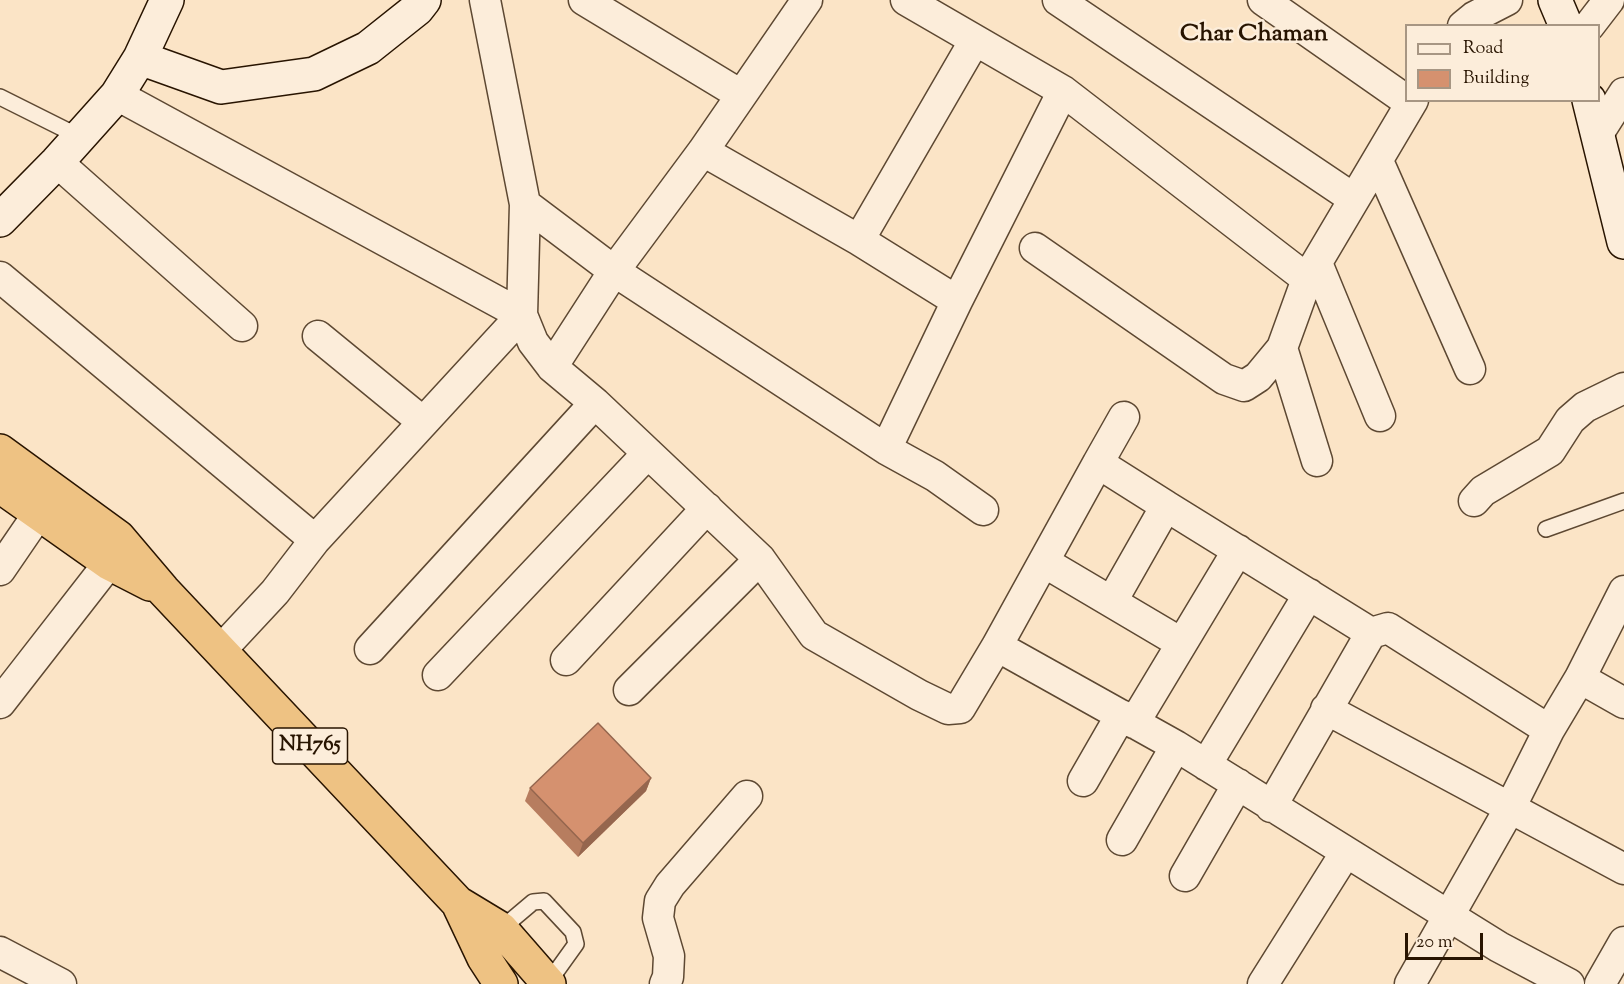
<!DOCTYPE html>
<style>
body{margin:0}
#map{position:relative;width:1624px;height:984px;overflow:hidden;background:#fbe4c6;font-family:"Sorts Mill Goudy",serif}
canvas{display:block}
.legend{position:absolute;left:1405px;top:24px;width:195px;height:78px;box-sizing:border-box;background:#fcedda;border:2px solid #a79683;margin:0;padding:8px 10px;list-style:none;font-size:18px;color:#281400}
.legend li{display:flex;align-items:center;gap:12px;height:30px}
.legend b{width:30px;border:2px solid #a79683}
.scale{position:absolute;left:1405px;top:933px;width:78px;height:27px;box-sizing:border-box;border:3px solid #281400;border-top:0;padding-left:8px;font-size:18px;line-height:21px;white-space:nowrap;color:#281400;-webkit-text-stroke:4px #fcedda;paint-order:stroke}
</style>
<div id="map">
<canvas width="1624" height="984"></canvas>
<ul class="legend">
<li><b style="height:8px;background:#fcedda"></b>Road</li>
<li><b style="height:16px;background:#d5916f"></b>Building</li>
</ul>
<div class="scale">20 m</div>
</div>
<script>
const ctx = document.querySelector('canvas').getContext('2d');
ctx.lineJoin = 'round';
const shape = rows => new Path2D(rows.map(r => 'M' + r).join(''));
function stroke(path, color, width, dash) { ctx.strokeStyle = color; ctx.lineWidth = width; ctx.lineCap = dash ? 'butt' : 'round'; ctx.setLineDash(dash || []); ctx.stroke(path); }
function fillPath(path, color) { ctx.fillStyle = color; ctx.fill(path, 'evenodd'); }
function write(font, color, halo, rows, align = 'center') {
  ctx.font = font + ' "Sorts Mill Goudy",serif'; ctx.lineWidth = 5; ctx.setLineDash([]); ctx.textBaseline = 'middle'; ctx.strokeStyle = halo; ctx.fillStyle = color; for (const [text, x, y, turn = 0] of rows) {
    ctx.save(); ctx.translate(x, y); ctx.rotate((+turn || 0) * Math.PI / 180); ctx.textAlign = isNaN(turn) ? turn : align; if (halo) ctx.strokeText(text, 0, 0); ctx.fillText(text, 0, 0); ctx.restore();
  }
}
const lane = shape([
 [0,97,80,137],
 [1546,529,1624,501],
 [501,929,533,902,544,901,573,932,576,944,548,983]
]);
const street = shape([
 [584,0,741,95],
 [906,0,1063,91,1307,279],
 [1058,0,1354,199],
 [1263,0,1406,100],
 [1463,26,1474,17,1507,0],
 [1589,26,1609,0],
 [117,95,522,315,533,342,552,367,595,403,760,559,814,635,919,695,948,709,960,708,997,646,1098,463,1166,506,1112,601],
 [1598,134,1624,93],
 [703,151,859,240,957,301],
 [1378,161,1470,369],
 [57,162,242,326],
 [525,204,614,271,886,449,935,476,983,510],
 [859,240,975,40],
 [1035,248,1224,379,1244,386,1258,377,1282,348,1307,279,1413,100],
 [1317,263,1380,416],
 [0,277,315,540],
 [318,336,423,422],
 [1282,348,1317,461],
 [552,367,614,271,703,151,807,0],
 [886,449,957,301,1063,91],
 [1098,463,1124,417],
 [1474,501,1483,491,1550,451,1570,420,1585,407,1624,388],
 [1166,506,1371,633,1388,628,1549,730],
 [1044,562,1181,643],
 [0,570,39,513],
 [997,646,1176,746,1499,947,1569,984],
 [370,649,595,403],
 [220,651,275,592,315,540,522,315,525,204,485,0],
 [566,660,707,508],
 [438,675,648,453],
 [1580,678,1624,703],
 [629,690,760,559],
 [0,703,109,563],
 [1326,709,1624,869],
 [1134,723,1238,550],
 [1206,765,1309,594],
 [1083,781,1121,715],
 [1271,807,1371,633],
 [1122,840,1176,746],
 [1185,876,1238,784],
 [0,952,61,984],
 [665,984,668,977,669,956,658,918,660,901,670,885,747,796],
 [1263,984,1346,852],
 [1410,984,1510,808,1549,730,1580,678,1624,591],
 [1600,984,1624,942]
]);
const secondary = shape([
 [1555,0,1566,26],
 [140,58,221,87,314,74,368,48,417,9,424,0],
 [1589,100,1624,242],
 [0,220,57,162,117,95,140,58,167,0]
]);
const highway = shape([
 [0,451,118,537,163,590,458,903,501,929,549,984],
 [0,486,109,563,150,584],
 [458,903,484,958,501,984]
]);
stroke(lane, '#5d4832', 18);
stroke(street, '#5d4832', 33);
stroke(secondary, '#281400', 36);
stroke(highway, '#281400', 36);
stroke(lane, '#fcedda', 15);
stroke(street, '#fcedda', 30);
stroke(secondary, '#fcedda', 33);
stroke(highway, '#eec283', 33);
fillPath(shape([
 [651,778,646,791,578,857,525,801,530,788]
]), '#b77d5f');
fillPath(shape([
 [651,778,646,791,578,857,583,843]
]), '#95664e');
const building = shape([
 [598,723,651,778,583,843,530,788,598,723]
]);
fillPath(building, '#d5916f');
stroke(building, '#95664e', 1.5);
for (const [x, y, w] of [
 [310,746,75]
]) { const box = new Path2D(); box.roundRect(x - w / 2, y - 18, w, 36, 4.5); ctx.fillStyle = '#fcedda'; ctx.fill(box); stroke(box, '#281400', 1.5); }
write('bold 21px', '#281400', null, [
 ["NH765",310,746]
]);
write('bold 24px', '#281400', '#fcedda', [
 ["Char Chaman",1254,36]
]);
</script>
